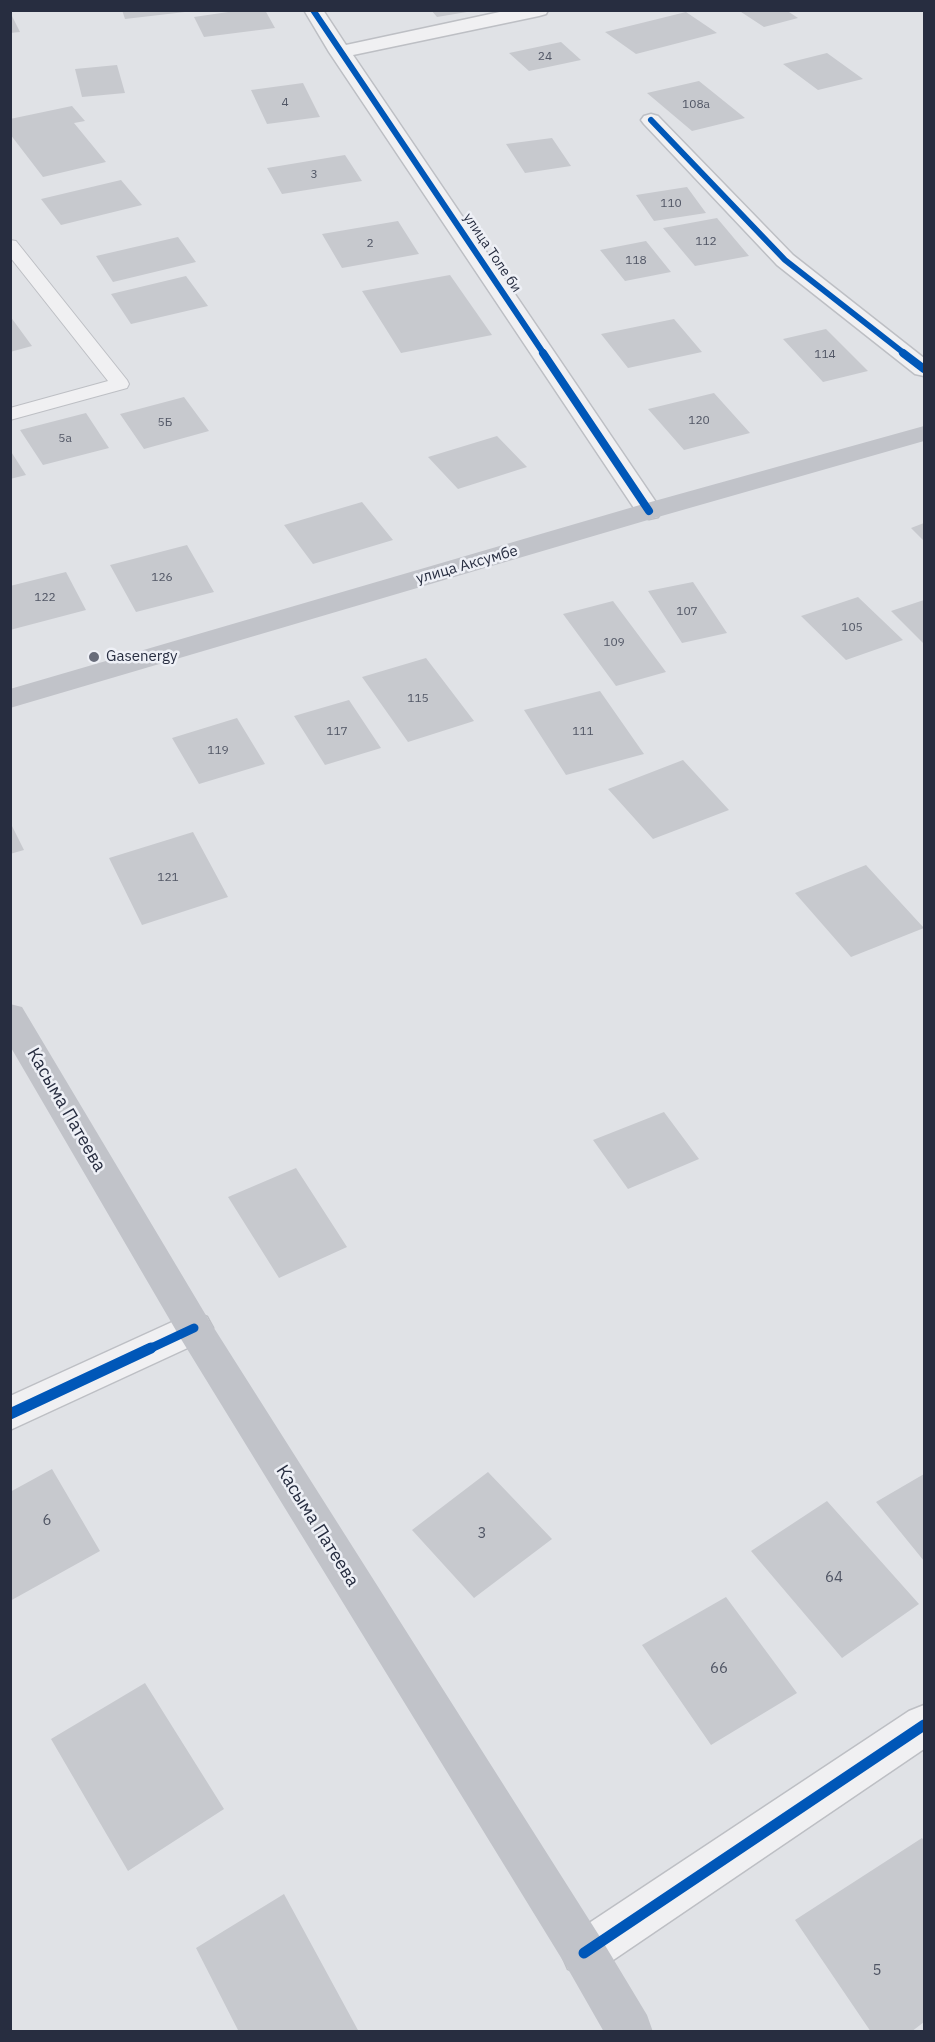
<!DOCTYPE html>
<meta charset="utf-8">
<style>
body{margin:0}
#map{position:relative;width:935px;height:2042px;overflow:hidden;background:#e0e2e6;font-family:"IBM Plex Sans",sans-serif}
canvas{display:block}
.frame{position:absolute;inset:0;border:12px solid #272d40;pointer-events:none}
</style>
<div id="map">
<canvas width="935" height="2042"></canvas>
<div class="frame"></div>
</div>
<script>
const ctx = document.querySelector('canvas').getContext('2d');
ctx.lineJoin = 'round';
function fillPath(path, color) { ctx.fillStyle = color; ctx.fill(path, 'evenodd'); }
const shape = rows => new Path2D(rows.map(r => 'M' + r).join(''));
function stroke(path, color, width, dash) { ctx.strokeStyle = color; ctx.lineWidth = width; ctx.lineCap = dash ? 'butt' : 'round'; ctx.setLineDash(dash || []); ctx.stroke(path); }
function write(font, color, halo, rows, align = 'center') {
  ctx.font = font + ' "IBM Plex Sans",sans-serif'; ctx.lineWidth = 5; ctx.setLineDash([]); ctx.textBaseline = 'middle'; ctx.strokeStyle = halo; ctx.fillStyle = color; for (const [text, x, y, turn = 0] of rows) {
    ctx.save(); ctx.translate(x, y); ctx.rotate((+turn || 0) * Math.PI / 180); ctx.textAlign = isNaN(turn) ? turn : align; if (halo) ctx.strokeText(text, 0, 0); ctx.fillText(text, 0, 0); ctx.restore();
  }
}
fillPath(shape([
 [122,10,185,10,185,12,125,19],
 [242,10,265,10,275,28,204,37,194,17],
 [431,10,467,10,467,12,437,17],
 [738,10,786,10,798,18,764,27],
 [10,12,20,32,10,33],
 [686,12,717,33,636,54,605,32],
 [561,42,581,60,529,71,509,53],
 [827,53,863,79,818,90,783,64],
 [117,65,125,93,82,97,75,69],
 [699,81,745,118,692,131,647,93],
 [303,83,320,117,267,124,251,90],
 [72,106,85,121,74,123,106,162,43,177,10,134,10,119],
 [552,138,571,166,525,173,506,144],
 [345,155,362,181,282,194,267,168],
 [121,180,142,205,61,225,41,199],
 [687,187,706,213,654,221,636,195],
 [717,218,749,256,695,266,663,228],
 [398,221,419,254,342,268,322,234],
 [178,237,196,262,113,282,96,256],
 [646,241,671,272,625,281,600,250],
 [450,275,492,335,401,353,362,291],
 [186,276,208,306,131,324,111,294],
 [10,316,32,346,10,352],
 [674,319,702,352,628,368,601,334],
 [826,329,868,371,823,382,783,339],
 [714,393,750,433,684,450,648,409],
 [184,397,209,431,144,449,120,414],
 [86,413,109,448,43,465,20,430],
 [497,436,527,467,458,489,428,457],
 [10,450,26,475,10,479],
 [362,502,393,540,313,564,284,525],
 [924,523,924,541,911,528],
 [187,545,214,592,136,612,110,565],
 [66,572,86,610,10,630,10,586],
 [693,582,727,633,682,643,648,591],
 [858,597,903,640,846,660,801,616],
 [924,600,924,644,891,611],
 [613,601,666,672,616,686,563,614],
 [426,658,474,721,408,742,362,677],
 [600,691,644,754,566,775,524,710],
 [349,700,381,748,325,765,294,716],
 [237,718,265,764,199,784,172,738],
 [683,760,729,810,653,839,608,789],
 [10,822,24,850,10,854],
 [193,832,228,897,142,925,109,858],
 [866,865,924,928,851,957,795,893],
 [664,1112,699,1159,628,1189,593,1140],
 [296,1168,347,1247,279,1278,228,1197],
 [52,1469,100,1551,10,1601,10,1492],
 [488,1472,552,1539,474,1598,412,1530],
 [924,1474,924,1561,876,1502],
 [827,1501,919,1604,842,1658,751,1551],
 [726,1597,797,1693,711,1745,642,1645],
 [145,1683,224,1809,128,1871,51,1739],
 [922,1838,924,1841,924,2022,911,2032,871,2032,795,1920],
 [284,1894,359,2032,239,2032,196,1948]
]), '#c7c9ce');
const lane = shape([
 [10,240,16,241,127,380,129,384,127,388,10,420,10,408,108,381,10,257,10,240]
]);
const street = shape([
 [304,10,323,10,346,45,509,10,548,10,546,14,539,16,353,55,662,511,658,517,649,519,640,517,329,52,304,10],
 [651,114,658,116,793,255,924,358,924,376,915,374,777,265,644,124,641,120,644,116,651,114],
 [194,1312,207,1317,213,1328,207,1339,10,1430,10,1396,194,1312],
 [924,1705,924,1749,600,1969,584,1976,568,1969,561,1953,568,1937,909,1711,924,1705]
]);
stroke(lane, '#bdbfc4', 2);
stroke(street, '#bdbfc4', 3);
fillPath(lane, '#f0f0f2');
fillPath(street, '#f0f0f2');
fillPath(shape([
 [924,426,924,441,658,517,10,708,10,689,640,505,924,426],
 [10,1004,22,1007,207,1317,600,1937,647,2015,653,2032,604,2032,568,1969,181,1339,10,1046,10,1004]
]), '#c1c3c9');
stroke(shape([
 [313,10,544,354],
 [651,120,785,260,905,354]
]), '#0057b8', 6);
stroke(shape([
 [543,353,649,511],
 [903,353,924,369]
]), '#0057b8', 8);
stroke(shape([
 [147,1350,194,1328]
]), '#0057b8', 9);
stroke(shape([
 [10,1414,151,1348],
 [584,1953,924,1725]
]), '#0057b8', 11);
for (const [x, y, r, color] of [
 [94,657,6,"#686c7a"]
]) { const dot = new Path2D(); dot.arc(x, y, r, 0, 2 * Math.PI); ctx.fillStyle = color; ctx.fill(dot); stroke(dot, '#eef0f6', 2); }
write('12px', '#515665', null, [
 ["24",545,57],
 ["4",285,103],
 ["108а",696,105],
 ["3",314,175],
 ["110",671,204],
 ["112",706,242],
 ["2",370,244],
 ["118",636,261],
 ["114",825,355],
 ["120",699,421],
 ["5Б",165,423],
 ["5а",65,439],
 ["126",162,578],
 ["122",45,598],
 ["107",687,612],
 ["105",852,628],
 ["109",614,643],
 ["115",418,699],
 ["117",337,732],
 ["111",583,732],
 ["119",218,751],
 ["121",168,878]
]);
write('14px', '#272d40', '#eef0f6', [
 ["улица Толе би",492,253,56]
]);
write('15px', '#272d40', '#eef0f6', [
 ["улица Аксумбе",467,565,-16]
]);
write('15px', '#272d40', '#eef0f6', [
 ["Gasenergy",106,657]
], 'left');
write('15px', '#515665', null, [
 ["6",47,1521],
 ["3",482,1534],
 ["64",834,1578],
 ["66",719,1669],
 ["5",877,1971]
]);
write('18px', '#272d40', '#eef0f6', [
 ["Касыма Патеева",66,1110,60],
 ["Касыма Патеева",317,1526,58]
]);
</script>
